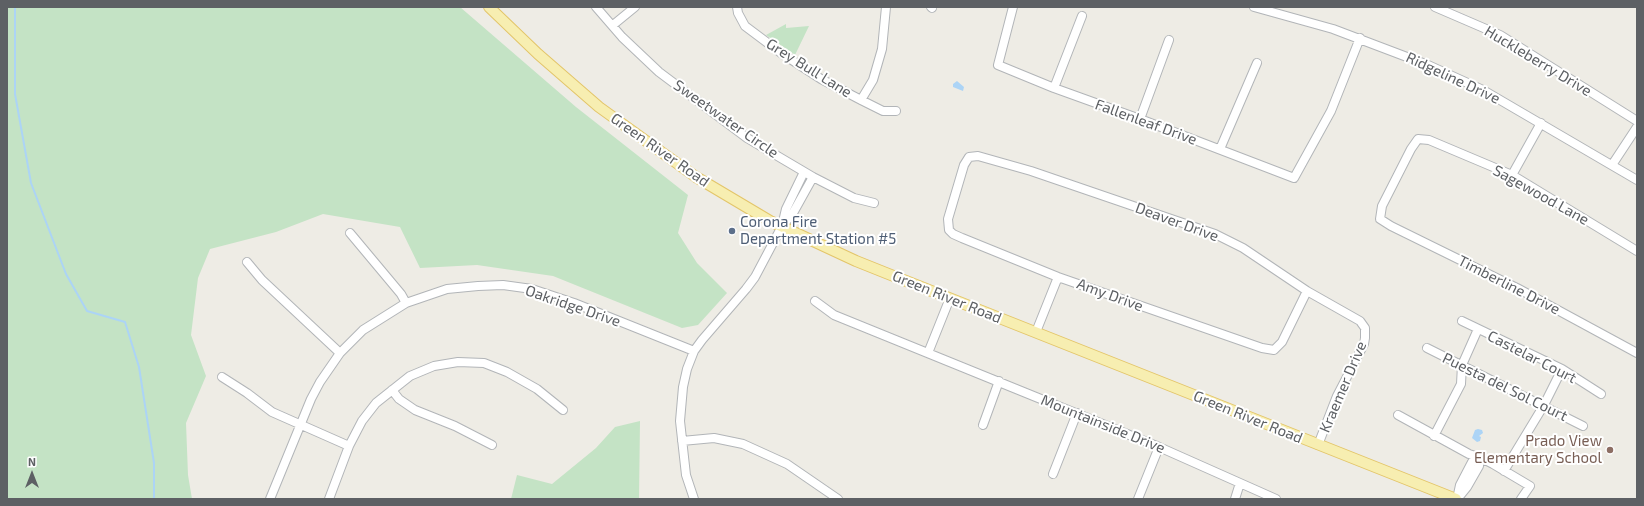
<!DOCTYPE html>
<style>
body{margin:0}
#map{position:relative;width:1644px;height:506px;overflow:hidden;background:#eeece5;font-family:"Exo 2",sans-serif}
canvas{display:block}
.frame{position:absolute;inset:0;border:8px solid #5d6064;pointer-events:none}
.north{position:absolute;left:12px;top:454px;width:40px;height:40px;-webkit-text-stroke:3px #fff;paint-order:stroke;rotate:0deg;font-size:11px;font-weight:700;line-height:16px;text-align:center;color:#5d6064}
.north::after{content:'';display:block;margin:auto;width:14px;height:18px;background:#5d6064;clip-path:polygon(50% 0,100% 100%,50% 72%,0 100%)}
</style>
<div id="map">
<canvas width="1644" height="506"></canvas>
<div class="frame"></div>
<div class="north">N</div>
</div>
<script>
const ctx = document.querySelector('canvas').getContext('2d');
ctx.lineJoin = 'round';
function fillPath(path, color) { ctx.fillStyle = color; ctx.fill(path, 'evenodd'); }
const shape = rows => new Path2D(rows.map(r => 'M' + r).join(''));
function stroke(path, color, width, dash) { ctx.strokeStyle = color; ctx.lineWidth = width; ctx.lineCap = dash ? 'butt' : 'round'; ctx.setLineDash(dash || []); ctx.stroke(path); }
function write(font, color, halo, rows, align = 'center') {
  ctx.font = font + ' "Exo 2",sans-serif'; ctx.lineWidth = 4; ctx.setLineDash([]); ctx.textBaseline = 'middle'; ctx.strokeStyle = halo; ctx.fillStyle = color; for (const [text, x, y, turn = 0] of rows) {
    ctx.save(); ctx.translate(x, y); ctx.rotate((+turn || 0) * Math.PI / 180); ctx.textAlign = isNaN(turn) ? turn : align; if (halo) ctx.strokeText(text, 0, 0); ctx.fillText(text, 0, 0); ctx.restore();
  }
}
fillPath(shape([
 [7,7,460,7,576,107,688,195,678,233,697,263,727,293,698,325,682,328,553,276,477,265,420,268,400,227,323,214,276,232,210,249,198,278,191,335,206,376,186,423,188,475,192,499,7,499],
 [786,24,786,28,809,26,795,55,766,35],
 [640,421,639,499,511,499,517,475,552,484,596,448,615,427]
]), '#c4e3c5');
fillPath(shape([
 [957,81,964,87,963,91,953,87,953,84],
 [1478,429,1482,430,1483,433,1479,436,1481,437,1480,441,1477,442,1472,438,1475,430]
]), '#acd4f6');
stroke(shape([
 [15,7,15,94,31,183,66,274,87,311,125,322,139,367,154,463,154,499]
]), '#acd4f6', 2);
const minor = shape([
 [596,7,622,37,659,72,747,138,813,177,854,198,874,203],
 [737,7,738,13,745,26,781,53,821,79,861,100,883,111,896,111],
 [931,7,932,8],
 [1013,7,998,65,1054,88,1140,119,1294,178,1331,111,1360,38],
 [1254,7,1333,29,1428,65,1483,90,1637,180],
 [1435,7,1500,35,1637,121],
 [613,25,635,7],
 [1054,88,1082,16],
 [861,100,873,80,882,49,886,7],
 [1140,119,1169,40],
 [1220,149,1257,63],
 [1612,165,1637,127],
 [1512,175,1541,123],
 [784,224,793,213,813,177],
 [350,233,401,294,406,303],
 [1637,251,1512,175,1429,140,1418,139,1411,149,1382,206,1380,219,1391,226,1517,288,1637,353],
 [247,262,262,280,340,353],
 [1307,291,1282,342,1274,350,1262,348,1058,277,962,238,953,234,949,230,948,219,964,165,969,157,978,156,1031,171,1215,234,1243,248,1307,291,1360,321,1365,328,1365,338,1364,344,1337,396,1318,445],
 [815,301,834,315,1159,447,1276,499],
 [1462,321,1562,369,1601,394],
 [1036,332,1058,277],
 [1427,348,1583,426],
 [928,353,950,298],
 [222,377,247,393,272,412,349,446],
 [392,390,399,399,415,410,455,426,492,445],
 [1398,415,1469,454,1479,457,1493,464,1530,486,1521,499],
 [983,425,999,381],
 [1434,436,1461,384,1462,365,1478,329],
 [682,441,714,438,743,444,787,464,838,499],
 [1504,471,1544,405,1562,369],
 [1053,474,1077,413],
 [1458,498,1467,487,1479,466,1479,457],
 [270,499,311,399,320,382,340,353,363,330,406,303,447,289,478,286,503,285,532,289,574,303,694,351],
 [329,499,349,446,362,421,376,403,410,376,434,366,458,362,484,363,507,372,537,389,563,410],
 [694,499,686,475,680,421,683,387,687,369,694,351,702,340,746,289,755,277,782,226,786,209,804,172],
 [1138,499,1159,447],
 [1235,499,1240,483],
 [1457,499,1460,485,1472,462,1479,457]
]);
const major = shape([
 [489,7,538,54,599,107,696,177,770,221,856,261,886,273,1456,499]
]);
stroke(minor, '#b2b5b8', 10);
stroke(major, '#e3c569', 12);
stroke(minor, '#fff', 8);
stroke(major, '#f7eeb1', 10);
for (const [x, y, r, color] of [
 [732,231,4,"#5c6f8a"],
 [1610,450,4,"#8d6e63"]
]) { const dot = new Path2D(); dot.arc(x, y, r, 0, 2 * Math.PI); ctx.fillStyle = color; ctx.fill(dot); stroke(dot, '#fff', 1.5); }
write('15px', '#5d6064', '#fff', [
 ["Huckleberry Drive",1538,61,31],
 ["Grey Bull Lane",809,68,32],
 ["Ridgeline Drive",1453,78,25],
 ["Sweetwater Circle",726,119,35],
 ["Fallenleaf Drive",1146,122,20],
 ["Green River Road",660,150,35],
 ["Sagewood Lane",1541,195,29],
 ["Deaver Drive",1177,222,20],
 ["Timberline Drive",1509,285,27],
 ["Amy Drive",1110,295,20],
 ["Green River Road",947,297,22],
 ["Oakridge Drive",573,306,19],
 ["Castelar Court",1532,357,27],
 ["Kraemer Drive",1343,387,-67],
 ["Puesta del Sol Court",1505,387,26],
 ["Green River Road",1248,417,22],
 ["Mountainside Drive",1103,424,22]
]);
write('15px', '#4e5e75', '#fff', [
 ["Corona Fire",740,222],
 ["Department Station #5",740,239]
], 'left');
write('15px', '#785e54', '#fff', [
 ["Prado View",1602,441],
 ["Elementary School",1602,458]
], 'right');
</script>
